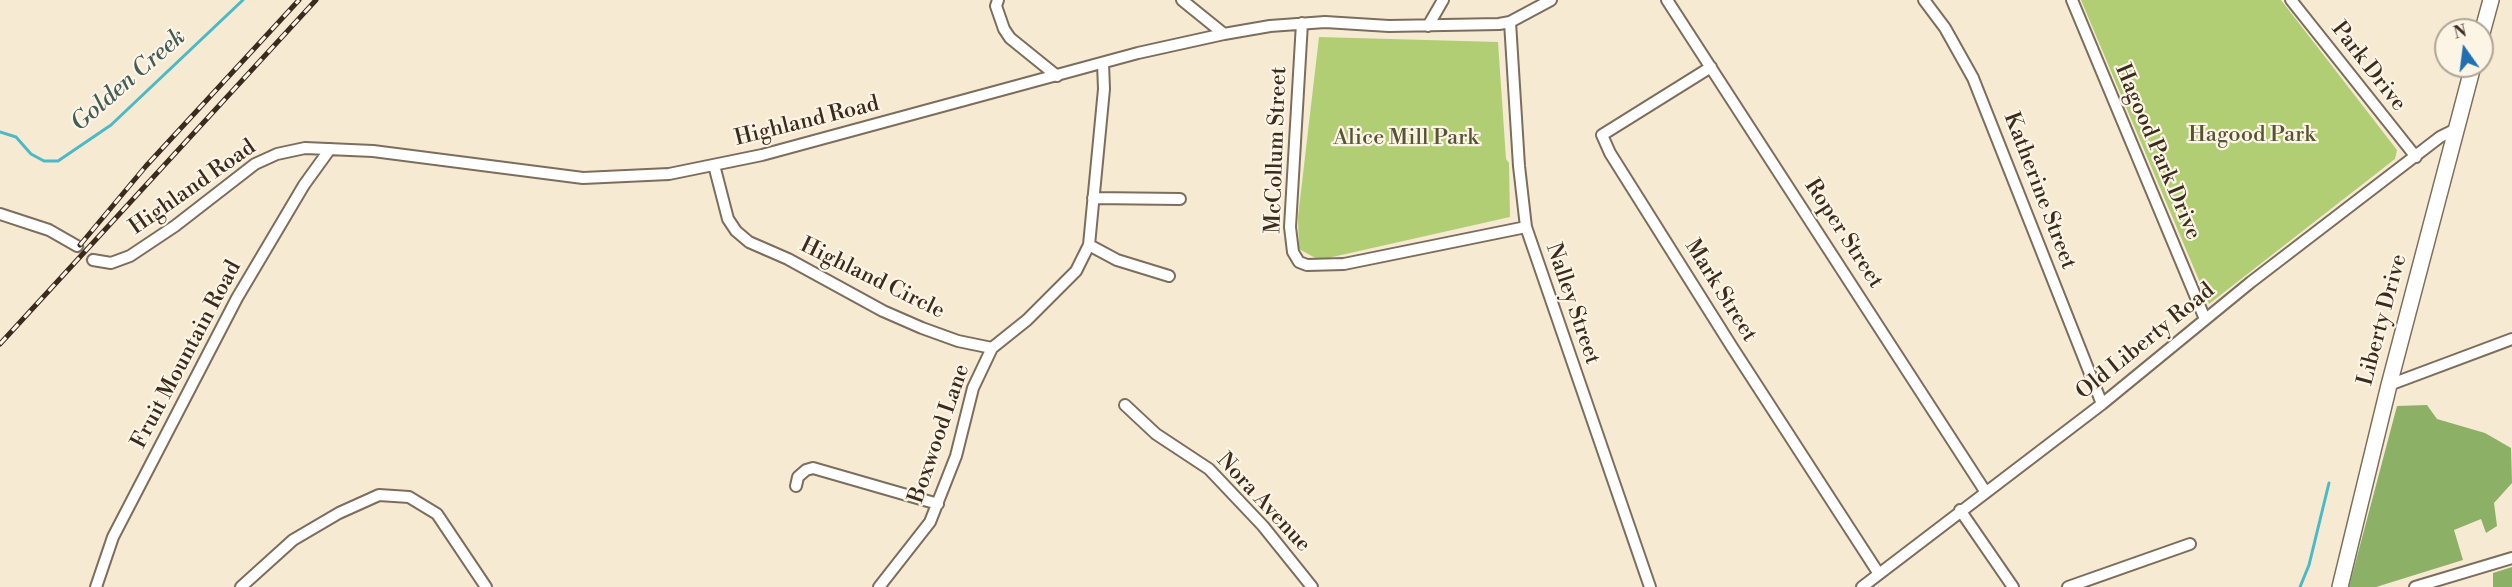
<!DOCTYPE html>
<style>
body{margin:0}
#map{position:relative;width:2512px;height:587px;overflow:hidden;background:#f7ead3;font-family:"Libre Bodoni",serif}
canvas{display:block}
.north{position:absolute;left:2434px;top:18px;width:60px;height:60px;box-sizing:border-box;background:#fcf5e5;border:2px solid #afa495;border-radius:50%;rotate:346deg;font-size:16px;font-weight:700;line-height:24px;text-align:center;color:#3b2a1e}
.north::after{content:'';display:block;margin:auto;width:21px;height:27px;background:#1f6fb2;clip-path:polygon(50% 0,100% 100%,50% 72%,0 100%)}
</style>
<div id="map">
<canvas width="2512" height="587"></canvas>
<div class="north">N</div>
</div>
<script>
const ctx = document.querySelector('canvas').getContext('2d');
ctx.lineJoin = 'round';
function fillPath(path, color) { ctx.fillStyle = color; ctx.fill(path, 'evenodd'); }
const shape = rows => new Path2D(rows.map(r => 'M' + r).join(''));
function stroke(path, color, width, dash) { ctx.strokeStyle = color; ctx.lineWidth = width; ctx.lineCap = dash ? 'butt' : 'round'; ctx.setLineDash(dash || []); ctx.stroke(path); }
function write(font, color, halo, rows, align = 'center') {
  ctx.font = font + ' "Libre Bodoni",serif'; ctx.lineWidth = 4.5; ctx.setLineDash([]); ctx.textBaseline = 'middle'; ctx.strokeStyle = halo; ctx.fillStyle = color; for (const [text, x, y, turn = 0] of rows) {
    ctx.save(); ctx.translate(x, y); ctx.rotate((+turn || 0) * Math.PI / 180); ctx.textAlign = isNaN(turn) ? turn : align; if (halo) ctx.strokeText(text, 0, 0); ctx.fillText(text, 0, 0); ctx.restore();
  }
}
fillPath(shape([
 [2081,0,2281,0,2397,150,2395,159,2209,304],
 [1319,37,1498,42,1506,159,1509,163,1510,217,1319,260,1299,249,1298,217]
]), '#b1ce74');
fillPath(shape([
 [2427,405,2437,419,2485,433,2511,448,2512,483,2494,503,2497,526,2486,533,2481,519,2454,530,2463,560,2376,587,2349,587,2397,406],
 [2512,567,2512,587,2493,587,2493,573]
]), '#8cb166');
stroke(shape([
 [0,132,16,137,31,154,44,161,58,161,111,125,243,0],
 [2300,587,2309,565,2329,483]
]), '#4cb9c7', 3);
stroke(shape([
 [77,246,93,260]
]), '#d1c4af', 10, [10, 5]);
const street = shape([
 [998,0,996,6,1004,29,1010,38,1057,76],
 [1182,0,1224,34],
 [1667,0,1985,491],
 [1924,0,1945,28,1973,78,2102,404],
 [2072,0,2205,319],
 [2291,0,2416,157],
 [1510,22,1519,166,1526,227,1650,587],
 [1302,23,1290,227,1293,252,1299,262,1307,265,1344,264,1526,227],
 [1428,26,1443,0],
 [1711,67,1602,135,1610,153,1732,347,1879,574],
 [714,165,728,219,736,231,749,242,788,259,883,311,922,328,958,341,992,348,1027,320,1076,271,1089,245,1104,89,1103,63],
 [1093,198,1180,199],
 [0,214,49,230,77,246],
 [1089,245,1117,260,1169,276],
 [93,260,111,263,130,256,175,226,255,164,277,154,305,148,373,151,583,178,669,174,762,155,1138,53,1224,34,1270,26,1325,22,1389,26,1499,24,1510,22,1551,0],
 [2389,385,2512,339],
 [1125,405,1156,434,1209,469,1263,526,1312,587],
 [796,486,798,477,806,470,813,468,938,504],
 [1960,510,2013,587],
 [96,587,113,537,237,298,304,185,330,149],
 [241,587,293,540,339,513,379,495,409,497,437,514,486,587],
 [879,587,930,522,956,456,973,388,992,348],
 [1862,587,2102,404,2251,282,2440,137,2456,129],
 [2068,587,2190,544],
 [2415,587,2512,558]
]);
const secondary = shape([
 [2482,33,2491,0],
 [2340,587,2389,385,2473,66]
]);
stroke(street, '#7d6d5d', 14);
stroke(secondary, '#7d6d5d', 18);
stroke(street, '#fff', 10);
stroke(secondary, '#fff', 15);
const rail = shape([
 [80,245,146,166,299,0],
 [0,344,316,0]
]);
stroke(rail, '#3b2a1e', 5);
stroke(rail, '#fcf5e5', 3, [9]);
write('22px', '#3b2a1e', '#fcf5e5', [
 ["Park Drive",2368,67,52],
 ["Highland Road",807,122,-14],
 ["McCollum Street",1277,150,-88],
 ["Hagood Park Drive",2157,152,67],
 ["Highland Road",193,188,-35],
 ["Katherine Street",2039,191,69],
 ["Roper Street",1843,234,57],
 ["Highland Circle",872,279,26],
 ["Mark Street",1720,291,58],
 ["Nalley Street",1572,304,71],
 ["Liberty Drive",2383,320,-75],
 ["Old Liberty Road",2146,342,-39],
 ["Fruit Mountain Road",187,355,-62],
 ["Boxwood Lane",940,434,-71],
 ["Nora Avenue",1263,503,47]
]);
write('22px', '#585334', '#fcf5e5', [
 ["Hagood Park",2252,136],
 ["Alice Mill Park",1406,139]
]);
write('italic 24px', '#415c59', '#fcf5e5', [
 ["Golden Creek",129,81,-41]
]);
</script>
